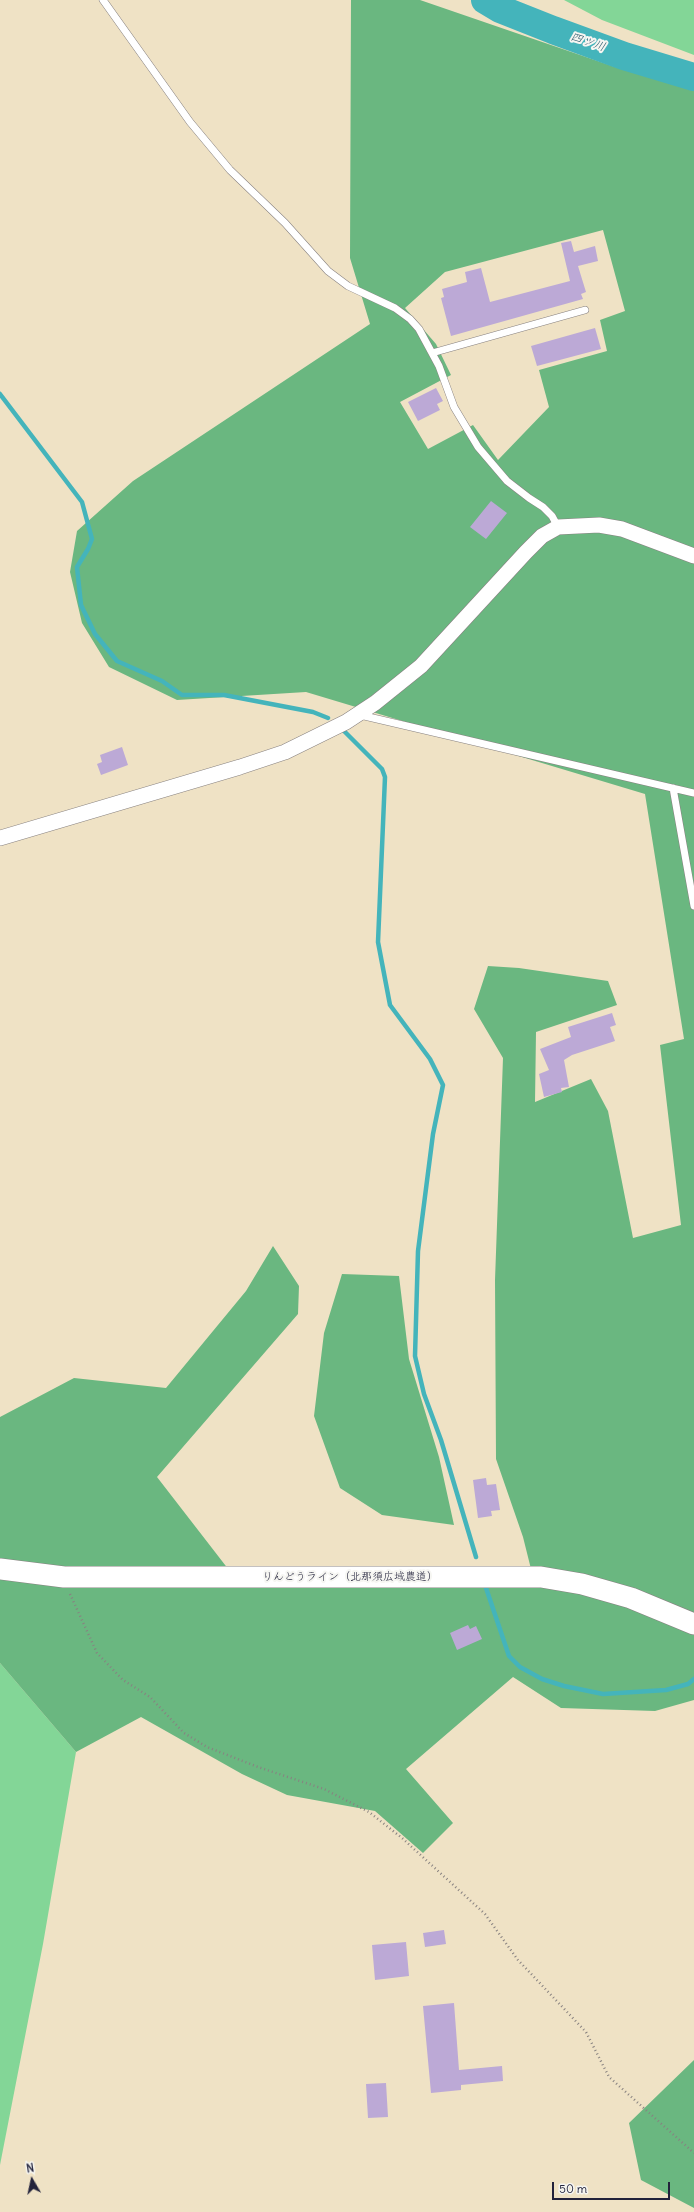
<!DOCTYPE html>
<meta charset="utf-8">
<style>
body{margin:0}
#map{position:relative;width:694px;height:2212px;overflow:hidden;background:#efe2c5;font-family:Delius,sans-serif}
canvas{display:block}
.north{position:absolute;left:12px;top:2160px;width:40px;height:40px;-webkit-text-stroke:3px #f6f6f2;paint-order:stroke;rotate:351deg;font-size:11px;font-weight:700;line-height:16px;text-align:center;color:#22223b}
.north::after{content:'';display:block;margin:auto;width:14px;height:18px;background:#22223b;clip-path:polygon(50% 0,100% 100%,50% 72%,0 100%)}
.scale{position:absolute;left:552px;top:2182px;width:118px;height:18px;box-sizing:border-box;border:2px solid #22223b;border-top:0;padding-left:5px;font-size:12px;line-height:14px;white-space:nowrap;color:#22223b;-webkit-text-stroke:3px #f6f6f2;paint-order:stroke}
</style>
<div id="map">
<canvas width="694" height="2212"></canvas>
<div class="north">N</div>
<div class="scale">50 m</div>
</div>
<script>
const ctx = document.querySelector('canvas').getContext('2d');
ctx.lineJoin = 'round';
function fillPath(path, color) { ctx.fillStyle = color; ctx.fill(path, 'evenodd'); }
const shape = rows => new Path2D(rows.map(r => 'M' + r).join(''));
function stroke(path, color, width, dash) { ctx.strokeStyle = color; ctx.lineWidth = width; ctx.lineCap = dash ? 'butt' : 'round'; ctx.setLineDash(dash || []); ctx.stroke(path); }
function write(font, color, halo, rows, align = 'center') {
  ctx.font = font + ' Delius,"Klee One",sans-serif'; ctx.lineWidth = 4; ctx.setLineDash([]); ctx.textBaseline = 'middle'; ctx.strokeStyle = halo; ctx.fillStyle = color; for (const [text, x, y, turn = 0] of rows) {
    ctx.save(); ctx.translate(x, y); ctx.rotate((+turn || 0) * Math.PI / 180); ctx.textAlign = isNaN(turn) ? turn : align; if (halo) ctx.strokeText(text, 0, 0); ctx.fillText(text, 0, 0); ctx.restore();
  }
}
fillPath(shape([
 [564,0,694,0,694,55,602,20],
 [0,1663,76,1752,43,1944,0,2165]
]), '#83d697');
fillPath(shape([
 [351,0,420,0,615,67,694,89,694,1700,655,1711,561,1708,513,1677,406,1769,453,1823,423,1853,375,1811,287,1795,242,1774,141,1717,76,1752,0,1663,0,1417,74,1378,166,1388,246,1291,273,1246,299,1286,298,1314,157,1477,239,1583,531,1569,523,1537,496,1459,495,1280,503,1058,474,1009,488,966,519,968,608,981,617,1005,536,1032,535,1102,591,1079,608,1111,633,1238,681,1225,660,1045,684,1039,645,794,306,692,177,700,109,667,82,623,70,572,77,531,133,481,370,324,350,258],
 [603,230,625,311,600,320,607,351,539,370,549,407,498,460,473,425,428,449,400,402,451,375,436,344,405,308,445,272],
 [342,1274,399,1276,409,1359,439,1457,454,1525,382,1515,340,1488,314,1416,324,1333],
 [694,2060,694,2208,641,2180,629,2123]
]), '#6ab780');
fillPath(shape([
 [624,56,694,71,694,83]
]), '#44b4bb');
stroke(shape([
 [0,394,82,502,92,539,88,549,77,567,81,605,95,634,117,661,162,681,182,695,224,695,313,712,328,718],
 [343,730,382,769,385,777,378,942,390,1005,430,1059,443,1085,433,1134,418,1251,415,1356,424,1394,441,1440,476,1557],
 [484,1582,509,1656,520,1667,542,1679,564,1686,603,1694,666,1690,688,1684,694,1679]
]), '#44b4bb', 4.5);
stroke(shape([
 [485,0,500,9,553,30,624,56,694,77]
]), '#44b4bb', 28);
fillPath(shape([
 [571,241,574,252,595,246,598,261,578,266,586,292,581,294,583,299,451,336,441,298,444,297,442,289,467,282,465,272,481,268,490,302,570,281,561,243],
 [595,328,601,349,537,366,531,346],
 [436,388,443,401,437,404,440,410,418,421,408,402],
 [491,501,507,513,486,539,470,527],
 [122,747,128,765,101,775,97,764,102,762,100,755],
 [612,1013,616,1025,610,1027,615,1041,572,1055,564,1060,569,1087,561,1088,562,1092,544,1097,539,1074,549,1070,540,1049,571,1037,568,1027],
 [486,1478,487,1485,496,1484,500,1510,491,1511,492,1516,478,1518,473,1480],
 [468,1625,470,1629,476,1626,482,1639,457,1650,450,1633],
 [444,1930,446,1944,425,1947,423,1933],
 [406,1942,409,1976,375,1980,372,1945],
 [454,2003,459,2070,502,2066,503,2081,461,2085,461,2090,431,2093,423,2006],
 [386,2083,388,2117,368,2118,366,2084]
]), '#bca9d6');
const lane = shape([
 [103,0,190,122,230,170,285,223,328,271,348,286,395,308,410,319,419,329,439,366,454,407,478,447,507,481,529,498,543,507,552,516,558,527],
 [432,353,585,310],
 [360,715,694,793],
 [673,788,694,906]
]);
const street = shape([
 [0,838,240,767,285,752,346,722,375,703,421,666,526,552,542,536,558,527,599,525,622,529,694,556]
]);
const secondary = shape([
 [0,1569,64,1577,541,1577,582,1584,631,1598,694,1624]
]);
stroke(lane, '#888280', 8);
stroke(street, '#888280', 16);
stroke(secondary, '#888280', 22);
stroke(shape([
 [70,1594,97,1653,123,1680,150,1697,184,1733,207,1747,258,1767,324,1789,369,1812,402,1838,485,1914,518,1960,586,2032,609,2077,694,2153]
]), '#888280', 2.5, [1, 3]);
stroke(lane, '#fff', 7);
stroke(street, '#fff', 15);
stroke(secondary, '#fff', 21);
write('11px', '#22223b', '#f6f6f2', [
 ["りんどうライン（北那須広域農道）",350,1577]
]);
write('italic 12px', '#305c6e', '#f6f6f2', [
 ["四ツ川",588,42,19]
]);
</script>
